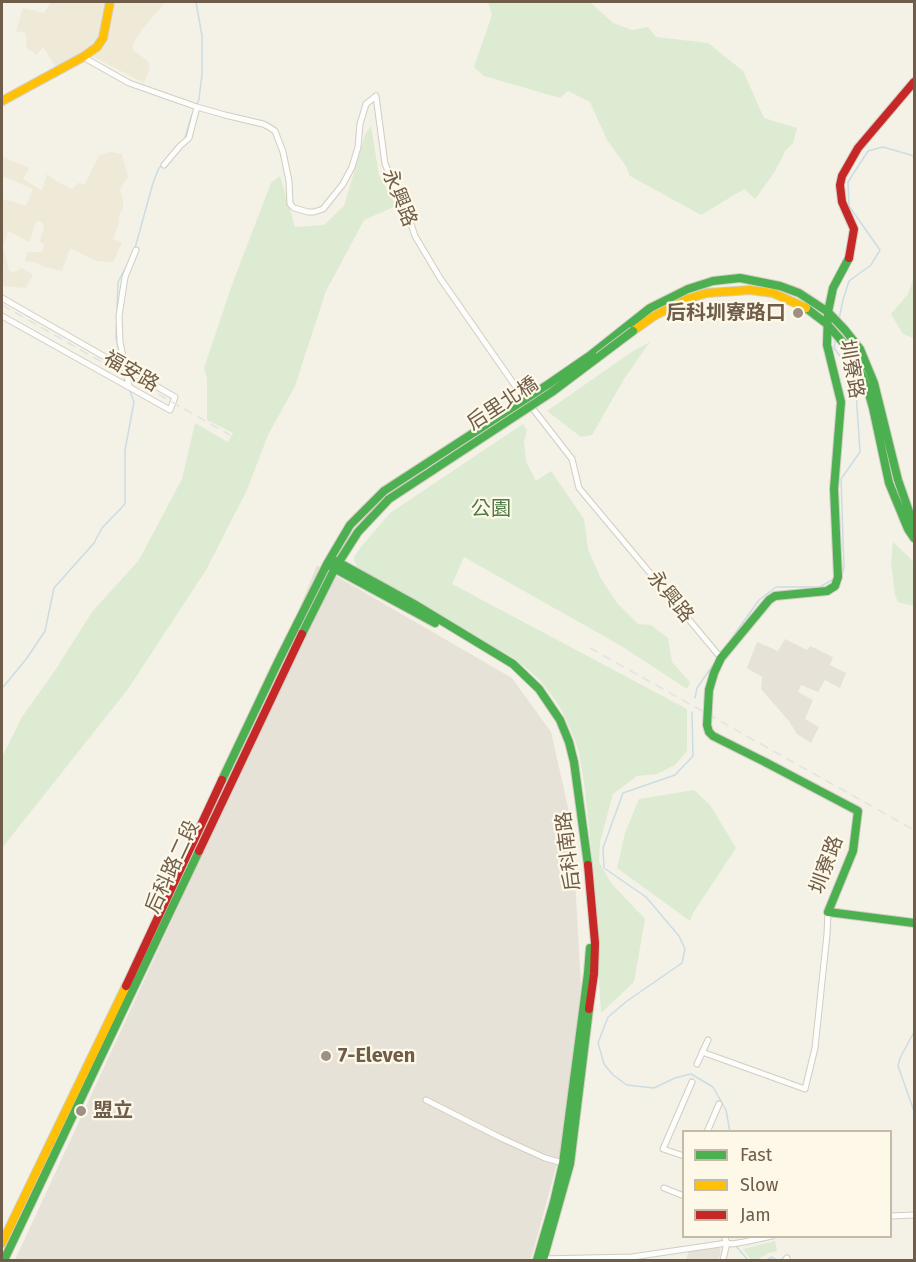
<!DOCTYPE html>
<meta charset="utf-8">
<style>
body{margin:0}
#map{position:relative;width:916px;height:1262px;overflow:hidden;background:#f4f1e7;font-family:"Fira Sans",sans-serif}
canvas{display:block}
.frame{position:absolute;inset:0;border:3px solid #6f5d4a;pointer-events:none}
.legend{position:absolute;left:682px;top:1130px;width:210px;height:108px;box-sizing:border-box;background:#fdf8e7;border:2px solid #c4baa8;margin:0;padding:8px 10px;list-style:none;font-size:18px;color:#6f5d4a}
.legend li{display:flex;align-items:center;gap:12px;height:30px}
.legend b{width:30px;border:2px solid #c4baa8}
</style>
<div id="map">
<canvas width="916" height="1262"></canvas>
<div class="frame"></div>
<ul class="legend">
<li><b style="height:8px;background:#4caf50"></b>Fast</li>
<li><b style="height:8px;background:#ffc107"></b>Slow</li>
<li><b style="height:8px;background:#c62828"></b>Jam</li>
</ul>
</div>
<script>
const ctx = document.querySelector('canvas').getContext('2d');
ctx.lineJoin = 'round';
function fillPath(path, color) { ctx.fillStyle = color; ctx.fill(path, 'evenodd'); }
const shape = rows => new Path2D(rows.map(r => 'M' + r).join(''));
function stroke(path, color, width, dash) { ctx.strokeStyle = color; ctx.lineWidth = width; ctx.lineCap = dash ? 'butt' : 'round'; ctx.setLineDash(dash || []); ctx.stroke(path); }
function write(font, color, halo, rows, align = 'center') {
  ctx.font = font + ' "Fira Sans","Noto Sans TC",sans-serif'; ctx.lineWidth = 4.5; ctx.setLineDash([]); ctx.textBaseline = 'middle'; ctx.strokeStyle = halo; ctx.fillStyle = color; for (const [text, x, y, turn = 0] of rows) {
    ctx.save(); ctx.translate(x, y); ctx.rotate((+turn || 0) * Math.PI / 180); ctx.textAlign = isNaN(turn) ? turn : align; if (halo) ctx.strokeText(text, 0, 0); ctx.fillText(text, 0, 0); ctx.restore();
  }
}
fillPath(shape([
 [51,2,165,2,140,32,133,44,133,50,148,61,150,67,144,83,90,55,56,67,43,47,37,55,26,48,27,40,25,33,16,31,23,8,44,13],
 [111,152,122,154,128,177,120,190,123,199,123,210,122,209,118,220,119,223,113,239,122,242,113,262,97,261,72,249,70,249,62,271,41,266,38,263,25,261,27,252,42,252,44,245,40,241,44,227,42,223,39,221,36,221,30,242,8,231,3,247,9,271,14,272,22,268,33,275,26,288,3,286,3,278,2,277,2,199,11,201,26,206,33,189,2,176,2,161,3,157,29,168,23,179,42,191,47,174,53,179,72,189,78,183,85,184,99,155]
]), '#efe9d7');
fillPath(shape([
 [317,565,512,678,551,732,572,825,581,986,563,1141,533,1252,530,1260,15,1260,178,907],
 [785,639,807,650,810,646,833,657,830,665,846,673,840,688,825,680,818,692,801,685,798,692,813,700,805,719,819,727,811,743,797,734,789,721,761,689,762,677,747,668,757,642,778,651],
 [706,1247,721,1248,719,1260,686,1260,689,1250]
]), '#e6e2d8');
fillPath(shape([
 [488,2,590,2,613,23,632,30,648,27,656,37,708,43,743,71,764,118,797,128,793,143,786,150,774,173,755,199,744,189,701,215,630,176,626,166,607,140,590,102,568,91,560,98,484,76,474,67,492,15],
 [371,126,379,175,396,206,364,220,326,291,295,386,268,435,247,490,206,570,128,689,2,848,2,757,22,717,56,669,92,612,139,560,182,479,195,423,228,442,233,433,207,420,207,378,204,368,233,282,271,183,280,176,295,227,324,225,344,206,365,135],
 [914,277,914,338,903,334,891,314,908,294],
 [650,342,624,379,592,435,581,437,547,411,633,351],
 [523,424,527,430,524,441,526,461,536,481,551,471,584,519,588,549,600,577,617,603,638,624,651,625,668,638,672,662,690,682,687,689,623,647,464,557,452,584,687,709,687,751,675,765,657,774,637,776,613,794,600,842,599,862,611,883,645,919,634,982,601,1013,591,846,584,782,579,753,575,740,563,713,556,701,538,678,515,659,357,567,354,561,355,555,361,547,390,513],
 [893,542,914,562,914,606,898,602,895,595,891,562],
 [694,790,710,805,736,848,693,913,690,921,617,868,625,833,639,799],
 [775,1241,777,1250,774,1252,768,1253,757,1260,751,1260,743,1249]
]), '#ddebd2');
stroke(shape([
 [196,2,202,36,202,74,199,99,197,104],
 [185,138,192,114],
 [135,248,153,183,159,168,162,165],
 [839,319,843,300,849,281,871,265,880,250,849,206,848,182,868,151,883,147,914,156],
 [835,341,834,348,855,377,860,452,841,479,844,568,842,574],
 [122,363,116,338,117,309,118,282,128,263],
 [731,639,759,600,776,587,820,587,832,580],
 [2,688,9,680,27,658,45,631,54,588,94,543,102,528,125,504,125,450,134,402,130,391],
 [695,698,697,688,715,662],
 [692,712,693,756,675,775,623,793,603,848,604,868,646,897,679,936,685,949,682,963,627,1001,608,1017,598,1043,604,1064,613,1075,627,1085,654,1088,675,1078,691,1074,713,1087,726,1110,730,1132],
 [914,1032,900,1058,898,1066,914,1111],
 [735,1245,748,1260],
 [767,1260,772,1257,776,1260]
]), '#cadde4', 1.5);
const street = shape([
 [83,57,129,83,197,107,225,115,263,124,269,127,275,131,283,152,289,181,290,204,294,208,308,212,314,212,323,209,343,184,352,167,358,147,360,124,366,104,376,96,385,164,408,215,415,236,440,278,516,387,572,459,579,488,721,658],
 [164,165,180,146,189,138,197,107],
 [2,298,175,397,170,410,2,316],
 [129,386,120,342,119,316,125,277,136,250],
 [702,1052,805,1089,815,1048,827,934,828,912],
 [697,1064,708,1040],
 [426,1100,501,1138,545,1158,563,1163],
 [707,1132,719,1104],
 [684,1156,663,1149,692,1082],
 [664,1188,684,1196],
 [890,1216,914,1215],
 [541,1259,632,1257,727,1243,732,1244,744,1242,772,1236],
 [723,1260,727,1243,724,1236],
 [785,1260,787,1258]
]);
const fast = shape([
 [806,308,827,324,852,353,867,387,873,408,889,483,908,529,914,538],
 [592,354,650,308,688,289,713,281,740,278,780,286,799,293,828,312,845,330,860,349,874,383,898,480,914,526],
 [336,561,414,604,513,664,539,689,560,720,569,742,574,762,588,865],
 [330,566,435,623],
 [302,634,335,568,358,532,389,499],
 [721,658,769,600,775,596,827,591,835,586,838,577,834,489,841,402,827,345,828,312,833,288,849,258],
 [765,762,858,811,853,851,828,912,914,923],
 [222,780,278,662,327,564,350,525,384,491],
 [4,1260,199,851],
 [537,1260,554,1202,563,1163,588,973,590,948],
 [543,1260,570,1164,589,1009]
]);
const slow = shape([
 [2,101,83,57,97,47,103,38,110,2],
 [633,331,654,316,687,299,707,293,750,290,773,293,806,308],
 [2,1243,126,986]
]);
const jam = shape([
 [849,258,854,229,842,202,840,185,842,176,858,148,914,82],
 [199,851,302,634],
 [588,865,595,943,594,974,589,1009],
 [126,986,222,780]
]);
stroke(street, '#d2cdc3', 7);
stroke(fast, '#d4cec3', 10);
stroke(slow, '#d4cec3', 10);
stroke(jam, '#d4cec3', 10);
stroke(street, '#fdfdfb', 5);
stroke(fast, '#4caf50', 8);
stroke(slow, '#ffc107', 8);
stroke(jam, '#c62828', 8);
stroke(shape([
 [2,305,230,435],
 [590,648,914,830]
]), '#e4e1e4', 1.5, [9, 6]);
const fastBridge = shape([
 [384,491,547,385,592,354],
 [389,499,552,392,633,331],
 [721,658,714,673,709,690,707,725,709,732,713,736,765,762]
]);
stroke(fastBridge, '#d4cec3', 10, []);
stroke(fastBridge, '#4caf50', 8);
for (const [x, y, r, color] of [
 [798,313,6,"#9e9181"],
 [326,1056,6,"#9e9181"],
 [81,1111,6,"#9e9181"]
]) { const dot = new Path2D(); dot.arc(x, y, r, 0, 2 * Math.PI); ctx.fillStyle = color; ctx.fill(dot); stroke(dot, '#fdf8e7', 2); }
write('20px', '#6f5d4a', '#fdf8e7', [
 ["永興路",399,198,68],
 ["圳寮路",851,369,80],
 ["福安路",131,372,30],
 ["后里北橋",503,404,-33],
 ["永興路",670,597,51],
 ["后科南路",569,851,-97],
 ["圳寮路",827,865,-70],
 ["后科路二段",173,867,-65]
]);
write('bold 20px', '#6f5d4a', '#fdf8e7', [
 ["后科圳寮路口",786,313,"right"],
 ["7-Eleven",338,1056],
 ["盟立",93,1111]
], 'left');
write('20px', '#4e7a46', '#fdf8e7', [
 ["公園",491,509]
]);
</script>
